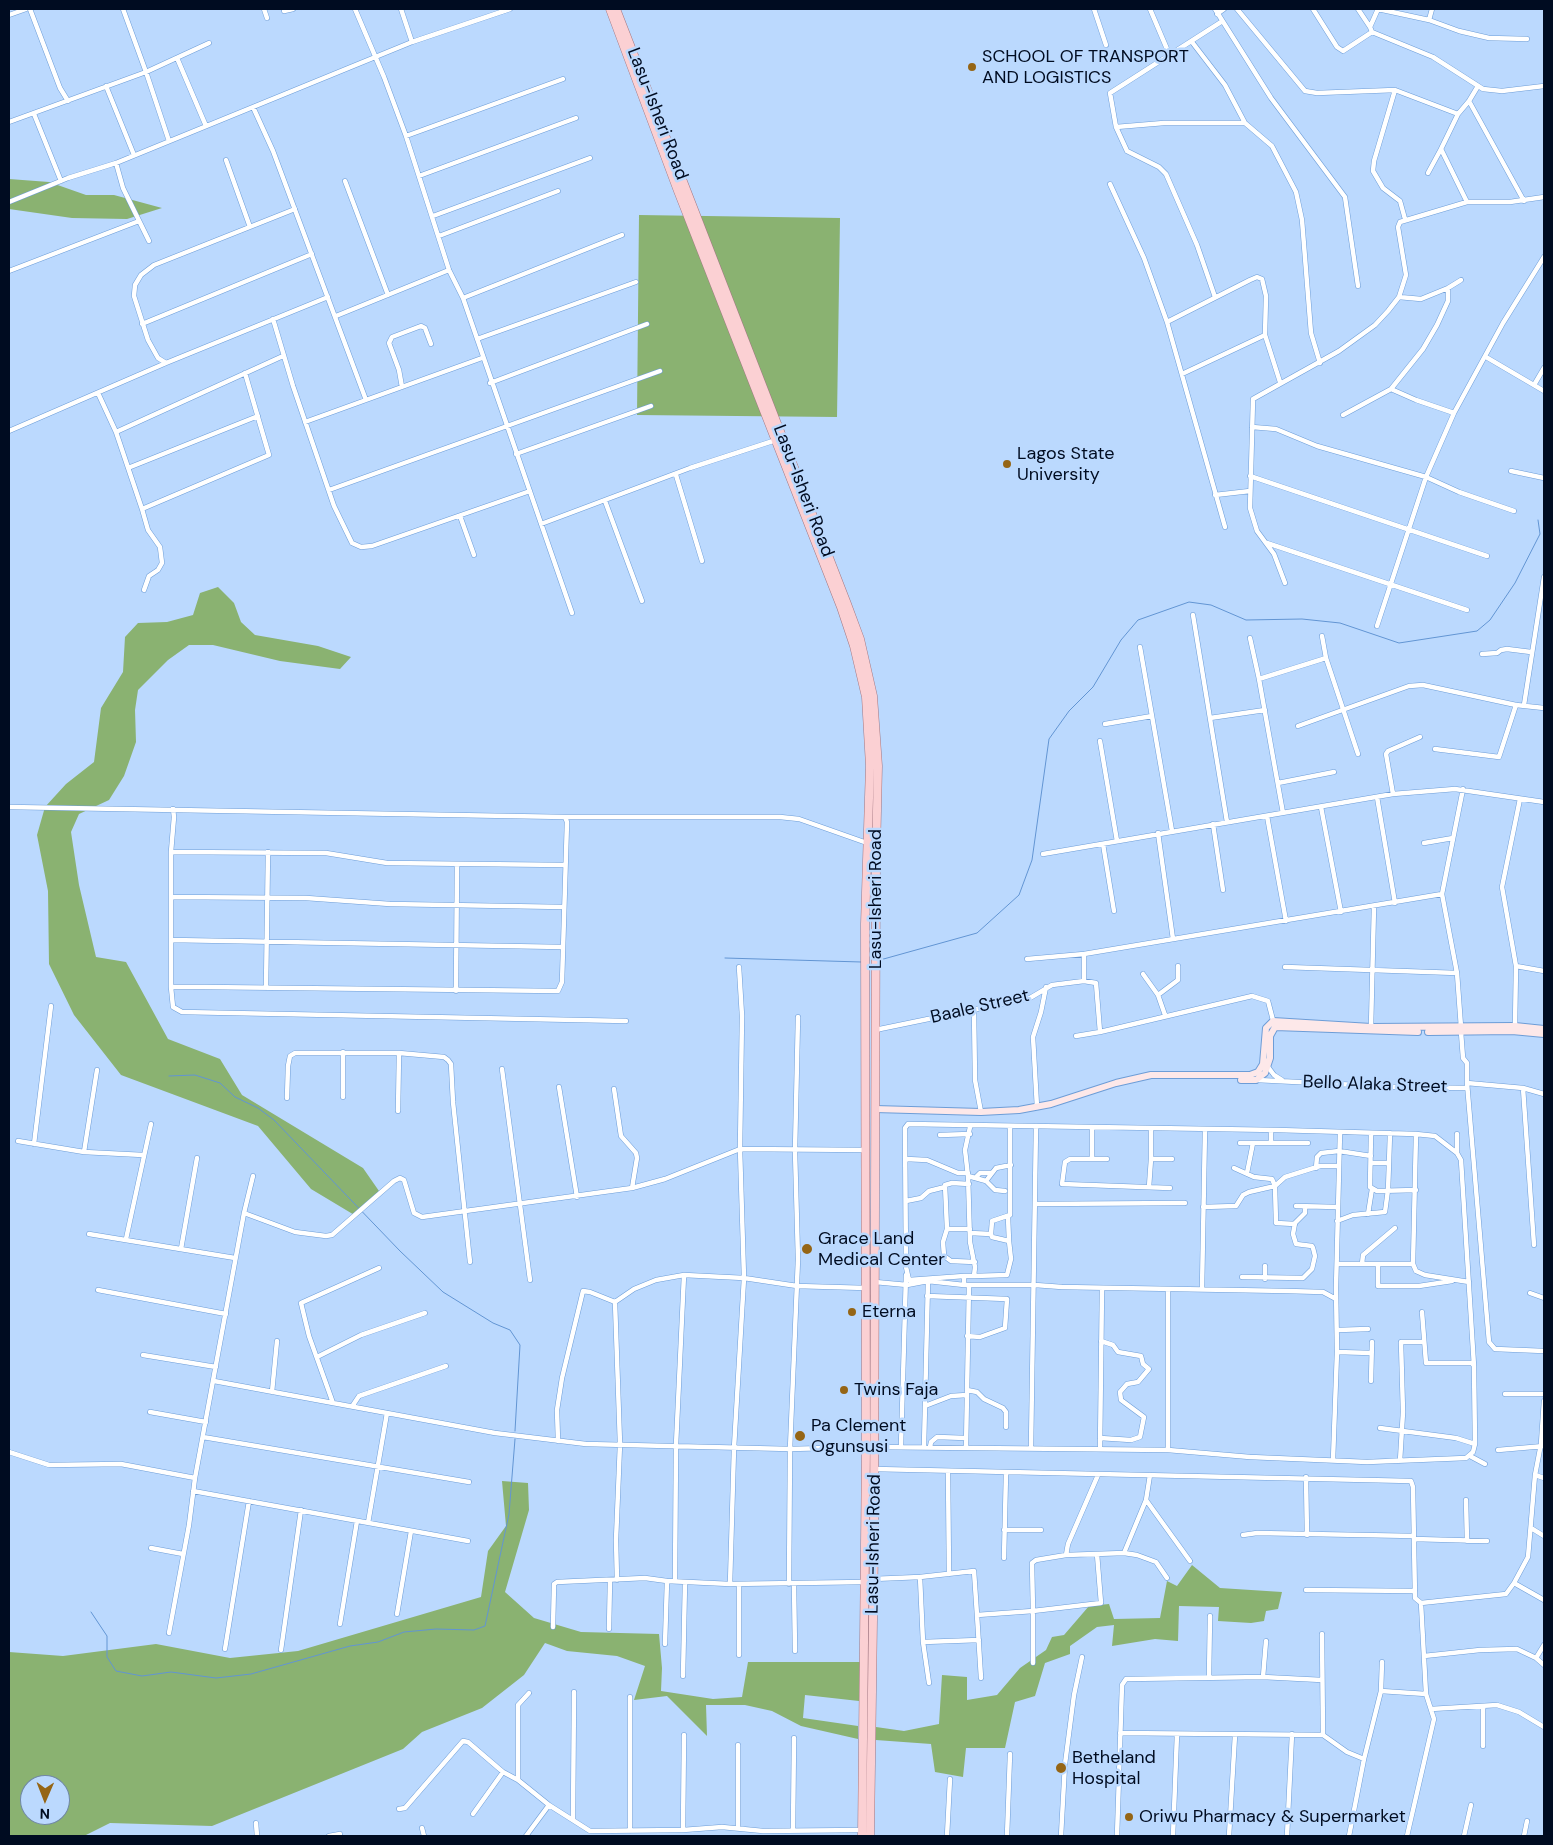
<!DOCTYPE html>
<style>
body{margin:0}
#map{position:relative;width:1553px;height:1845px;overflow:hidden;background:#bbd9fe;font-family:"DM Sans",sans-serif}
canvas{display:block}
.frame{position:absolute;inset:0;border:10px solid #000c21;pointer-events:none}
.north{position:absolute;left:20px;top:1775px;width:50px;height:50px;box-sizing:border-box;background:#bbd9fe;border:1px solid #7087a6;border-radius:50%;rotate:181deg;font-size:14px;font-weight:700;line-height:20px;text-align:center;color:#000c21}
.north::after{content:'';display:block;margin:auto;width:18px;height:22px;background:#956515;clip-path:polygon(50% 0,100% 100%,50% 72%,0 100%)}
</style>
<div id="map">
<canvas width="1553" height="1845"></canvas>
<div class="frame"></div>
<div class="north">N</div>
</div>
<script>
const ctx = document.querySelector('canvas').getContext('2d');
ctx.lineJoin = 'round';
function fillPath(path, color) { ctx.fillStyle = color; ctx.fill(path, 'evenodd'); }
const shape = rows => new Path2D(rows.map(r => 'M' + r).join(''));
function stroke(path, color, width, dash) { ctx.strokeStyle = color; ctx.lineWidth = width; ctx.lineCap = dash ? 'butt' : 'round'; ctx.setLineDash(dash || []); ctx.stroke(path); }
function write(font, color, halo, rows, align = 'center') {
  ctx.font = font + ' "DM Sans",sans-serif'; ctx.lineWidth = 5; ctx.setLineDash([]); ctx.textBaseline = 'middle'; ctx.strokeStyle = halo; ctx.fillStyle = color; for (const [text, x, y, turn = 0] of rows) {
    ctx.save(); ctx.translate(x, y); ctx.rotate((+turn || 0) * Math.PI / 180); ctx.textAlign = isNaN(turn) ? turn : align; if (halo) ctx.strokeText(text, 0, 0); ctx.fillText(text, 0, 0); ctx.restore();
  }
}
fillPath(shape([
 [9,179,49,182,86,195,114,195,162,208,127,219,72,218,9,209],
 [639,215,840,218,837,417,637,415],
 [218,587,234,603,241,622,255,635,318,646,351,657,340,669,280,661,213,645,189,645,168,660,138,690,135,710,136,742,124,776,109,800,79,814,71,832,79,885,96,957,126,962,168,1039,220,1059,242,1095,363,1168,379,1191,356,1216,311,1189,258,1126,121,1075,74,1015,49,964,48,891,37,835,45,807,66,784,94,762,101,708,123,672,125,637,138,623,167,622,193,615,200,593],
 [502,1481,528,1483,529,1510,505,1592,534,1618,581,1632,659,1634,662,1668,661,1691,713,1699,742,1697,748,1662,861,1662,859,1701,805,1695,803,1718,858,1726,858,1739,801,1726,772,1711,745,1705,706,1705,707,1736,667,1696,634,1700,645,1666,617,1656,567,1651,545,1643,524,1675,482,1708,422,1732,403,1749,212,1826,110,1823,84,1836,9,1836,9,1652,63,1656,156,1644,230,1658,298,1651,481,1597,488,1551,506,1526],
 [30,1785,60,1785,60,1815,30,1815],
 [1192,1565,1220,1588,1282,1592,1278,1609,1266,1611,1264,1621,1251,1623,1218,1621,1219,1607,1179,1606,1178,1641,1155,1639,1112,1646,1114,1625,1097,1627,1070,1646,1070,1654,1045,1663,1035,1696,1015,1702,1005,1748,966,1748,963,1777,935,1772,931,1744,862,1739,862,1725,904,1731,939,1724,942,1675,967,1677,967,1700,997,1695,1020,1668,1046,1650,1052,1637,1064,1635,1089,1606,1109,1604,1114,1619,1160,1618,1167,1581,1177,1586]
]), '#8ab271');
stroke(shape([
 [725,958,861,962],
 [880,960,977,933,1019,895,1032,860,1049,739,1069,711,1093,687,1121,640,1138,620,1189,602,1211,605,1246,620,1302,619,1340,623,1399,643,1477,631,1490,620,1515,583,1540,534,1538,520],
 [169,1076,195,1075,220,1083,235,1097,258,1108,274,1120,400,1251,443,1292,493,1323,510,1330,520,1345,515,1431],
 [91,1612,107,1636,107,1657,116,1671,142,1676,171,1672,216,1678,251,1674,350,1646,378,1642,404,1632,436,1629,474,1630,485,1626,509,1514,515,1439]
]), '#6295d3', 1);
const street = shape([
 [30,9,60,88,68,101],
 [264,9,267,18],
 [355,9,384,77,406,136,449,270,463,298,572,613],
 [401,9,412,42],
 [1094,9,1106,45],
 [1150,9,1170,56],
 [1215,9,1271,98,1345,197,1358,286],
 [1237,9,1305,91,1317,93,1395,90,1458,114],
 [1313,9,1337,47,1343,51,1372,32,1370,27,1378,9],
 [1358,9,1370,27],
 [1378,9,1429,20,1459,31,1489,38,1527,39],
 [284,11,293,9],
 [1217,14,1224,9],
 [9,15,26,9],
 [1429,20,1432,9],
 [1372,32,1433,57,1483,89,1502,91,1544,86],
 [1192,42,1225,85,1245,123,1272,146,1296,192,1302,220,1311,333,1320,363],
 [177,58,206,126],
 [106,86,134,155],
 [1395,90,1374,161,1373,171,1383,188,1400,201,1405,219],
 [1469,101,1524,201],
 [34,114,61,181],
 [9,122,146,72,123,9],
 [1116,127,1164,123,1245,123],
 [406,136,563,79],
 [169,141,146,72,209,43],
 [226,160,250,227],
 [116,163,123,188,149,241],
 [1428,173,1441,149],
 [419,176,576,118],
 [345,181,388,295],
 [1110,184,1144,258,1167,322,1225,527],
 [9,202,68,178,116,163,253,107],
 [1467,202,1441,149,1458,114,1469,101,1478,86],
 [295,209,154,265,141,275,135,285,134,296,148,340,158,358,166,363,328,297],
 [433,216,590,158],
 [439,236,558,191],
 [9,271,139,221],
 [1215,297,1197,245,1166,174,1159,167,1127,151,1116,127,1110,93,1221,22],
 [1399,297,1421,299,1448,288],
 [463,298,622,235],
 [336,316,449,270],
 [273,319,293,386,334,506,352,543,361,547,372,546,530,491],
 [1167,322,1250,280,1257,277,1262,279,1266,296,1265,335,1280,382],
 [142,324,312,254],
 [477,339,636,282],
 [1486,357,1544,391],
 [245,373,269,455,142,509,116,432,283,356],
 [1182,374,1265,335],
 [490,383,647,324],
 [1534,385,1544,368],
 [402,387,399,370,389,343,392,337,421,326,425,328,431,344],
 [1391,389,1416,400,1454,413],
 [98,393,116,432],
 [366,400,273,151,253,107,412,42,510,9],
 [1343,415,1391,389,1423,349,1437,325,1448,301,1448,288,1461,280],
 [305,422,482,358],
 [1252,427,1276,429,1317,446,1426,477,1459,492,1514,511],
 [9,431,166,363],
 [516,454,651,406],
 [128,468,258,416],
 [1511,471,1544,478],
 [676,475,702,561],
 [1250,476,1487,556],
 [329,490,660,371],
 [1215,495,1250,491],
 [605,501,642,601],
 [142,509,148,530,160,547,162,563,158,570,149,576,144,590],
 [460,516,474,555],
 [541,524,690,468,776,440],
 [1267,543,1467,610],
 [1285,583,1274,554,1257,531,1250,508,1253,399,1339,351,1375,325,1388,311,1399,297,1406,275,1398,227,1400,222,1467,202,1510,202,1544,197],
 [1193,615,1227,822],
 [1377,626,1426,477,1454,413,1503,323,1544,257],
 [1322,636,1326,658],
 [1250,638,1259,679,1283,813],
 [1140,647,1172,831],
 [1482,654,1497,653,1501,650,1507,649,1531,652],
 [1259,679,1326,658,1358,754],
 [1524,705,1544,577],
 [1210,718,1265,710],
 [1105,724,1152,716],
 [1298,726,1409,686,1423,685,1516,705,1544,708],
 [1100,741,1117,841],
 [1435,749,1499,757,1516,705],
 [1278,783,1334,772],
 [1393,794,1386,754,1388,751,1420,737],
 [1377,797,1395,903],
 [9,807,565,817,780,817,799,819,867,843],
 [1321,807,1341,912],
 [173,809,174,817,171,852,171,987,204,987,558,991,562,982,567,822,565,817],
 [1267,816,1286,921],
 [1213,824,1223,890],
 [1158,833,1173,939],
 [1424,843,1453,838],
 [1103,844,1114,911],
 [171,852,326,853,387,863,564,865],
 [1043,854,1393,794,1455,789,1544,802],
 [172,897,306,898,390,904,563,907],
 [171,940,562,947],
 [1027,959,1084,954,1442,894],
 [1516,966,1544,971],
 [1285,967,1457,973],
 [1143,974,1158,995],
 [1084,981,1084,954],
 [171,987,173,1007,182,1012,626,1021],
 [266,988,268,852],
 [456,991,457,864],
 [974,1010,975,1080,981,1112],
 [1165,1015,1158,995,1178,980,1178,966],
 [1515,1026,1516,966,1502,887,1520,799],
 [1371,1027,1374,906],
 [1461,1027,1457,973,1442,894,1463,789],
 [875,1030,1030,998,1052,985,1084,981,1096,983,1100,1032],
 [1461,1032,1463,1058,1467,1063,1467,1083,1489,1342,1495,1349,1544,1351],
 [1076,1036,1100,1032,1252,996,1268,1001,1274,1024],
 [1268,1067,1274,1075,1282,1080],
 [502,1069,530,1280],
 [1257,1080,1397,1087,1467,1088],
 [1467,1083,1523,1088,1534,1245],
 [559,1087,577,1197],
 [1523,1088,1544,1094],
 [614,1089,621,1136,636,1153,637,1158,632,1188],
 [343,1097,343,1052],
 [287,1098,288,1066,290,1056,295,1053,399,1053,444,1057,448,1060,451,1064,453,1102,470,1262],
 [1037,1107,1033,1037,1041,1012,1046,987],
 [398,1111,399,1053],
 [1092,1128,1092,1159,1107,1159],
 [1151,1129,1151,1159,1172,1159],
 [1271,1130,1271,1143],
 [1371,1133,1370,1187,1377,1191,1416,1190],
 [940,1135,970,1134],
 [18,1141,84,1152,143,1155],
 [1240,1143,1308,1143],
 [34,1144,51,1006],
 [84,1152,97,1070],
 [1457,1153,1457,1134],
 [906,1159,927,1160,958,1173,968,1173],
 [1092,1159,1070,1159,1065,1162,1062,1184,1170,1188],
 [1371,1163,1389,1163,1390,1133],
 [1234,1168,1254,1177,1272,1179,1275,1186,1276,1223,1295,1224],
 [1316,1168,1317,1157,1321,1153,1339,1151,1371,1156],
 [1247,1173,1253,1143],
 [968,1176,986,1181,996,1168,1011,1165],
 [975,1178,980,1173,991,1173],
 [986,1181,995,1190,1005,1191],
 [969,1184,952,1183,945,1185,947,1229,943,1242,944,1256,951,1261,975,1262],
 [1149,1187,1151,1159],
 [906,1201,921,1198,929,1191,945,1187],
 [1036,1204,1185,1203],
 [1296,1206,1337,1207],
 [1203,1207,1236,1206,1243,1195,1249,1192,1275,1186,1285,1177,1320,1166,1338,1166],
 [244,1213,253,1176],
 [1368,1214,1372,1189],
 [1008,1217,1009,1241],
 [1337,1221,1353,1215,1385,1212,1388,1190,1389,1163],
 [947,1229,970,1229],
 [970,1233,991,1234,992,1221,1010,1215,1010,1127],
 [89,1234,235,1258],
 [126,1239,151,1124],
 [181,1249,197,1158],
 [1337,1264,1413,1264,1416,1271,1425,1275,1469,1282],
 [1362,1264,1363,1255,1395,1228],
 [1413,1264,1416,1134],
 [1378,1265,1378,1286,1419,1286,1452,1281],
 [964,1276,909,1280,906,1267,905,1128,908,1124,1277,1130,1416,1134,1435,1136,1457,1153,1461,1160,1474,1366],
 [974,1276,1007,1275,1011,1259,1009,1241,992,1237,991,1234],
 [1242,1277,1303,1278,1312,1269,1315,1256,1313,1248,1312,1246,1296,1244,1293,1234,1295,1223,1305,1213,1305,1206],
 [1265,1279,1265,1266],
 [875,1282,907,1285,928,1281,964,1285,1035,1285,1062,1287,1287,1291,1323,1292,1336,1299],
 [964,1285,964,1276,974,1276,975,1267,970,1242,968,1176,965,1150,970,1127],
 [1202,1289,1205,1129],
 [98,1290,226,1314],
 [1530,1293,1544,1298],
 [927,1296,1007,1299,1005,1328,980,1337,967,1336],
 [1338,1330,1368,1329],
 [1337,1352,1371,1353],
 [143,1355,216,1367],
 [317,1357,361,1335,425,1313],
 [214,1381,495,1433,586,1444,790,1449,866,1447],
 [1371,1381,1372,1342],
 [967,1390,977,1392,984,1399,1003,1408,1006,1412,1006,1427],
 [272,1392,277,1341],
 [1505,1394,1544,1394],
 [333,1403,309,1336,301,1303,379,1268],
 [353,1405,359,1396,446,1366],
 [925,1406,951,1396,967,1395],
 [150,1412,206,1422],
 [1380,1428,1456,1438,1475,1444],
 [203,1437,469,1482],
 [1100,1438,1131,1440,1140,1437,1144,1417,1121,1400,1120,1392,1127,1384,1138,1382,1149,1369,1143,1364,1141,1356,1118,1352,1113,1345,1101,1341],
 [558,1441,557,1410,562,1378,583,1291,590,1292,615,1302],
 [901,1446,906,1275],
 [924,1446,928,1281],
 [875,1447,1168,1450,1250,1457,1367,1462,1466,1458,1473,1452,1475,1444,1474,1366,1472,1363,1426,1363,1422,1312],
 [930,1447,931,1442,937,1437,966,1438],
 [966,1448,969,1285],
 [1031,1448,1036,1126],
 [1100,1449,1102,1288],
 [1168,1450,1168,1289],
 [1498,1450,1544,1446],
 [9,1452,49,1465,121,1464,195,1478],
 [1470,1456,1485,1464],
 [1333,1460,1337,1352,1336,1288,1340,1132],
 [1400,1461,1403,1412,1401,1342,1423,1342],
 [874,1469,1411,1481,1413,1487,1415,1598,1421,1603,1426,1694,1434,1719,1407,1836],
 [948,1473,949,1574],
 [1535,1475,1544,1478],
 [1306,1477,1307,1535],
 [193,1491,468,1541],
 [1146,1500,1190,1561],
 [1466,1500,1467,1541],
 [368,1523,387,1413],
 [1531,1528,1544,1536],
 [1004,1530,1041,1530],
 [1243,1535,1257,1533,1414,1536],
 [1414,1539,1487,1541],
 [151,1548,183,1554],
 [1124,1553,1146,1500,1150,1475],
 [1066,1555,1124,1553,1137,1555,1156,1562,1167,1578],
 [1004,1558,1006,1473],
 [920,1577,923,1642,929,1683],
 [873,1579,920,1577,974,1571,977,1615,1033,1611,1032,1563,1036,1560,1066,1555,1068,1544,1098,1475],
 [617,1580,616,1540,620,1444,615,1302,634,1289,656,1280,684,1275,744,1278,797,1286,866,1288],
 [675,1581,676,1445,684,1275],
 [1514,1583,1528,1557,1535,1475,1541,1444,1544,1401],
 [730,1584,734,1448,744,1278,740,1149,742,1016,739,967],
 [739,1584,739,1655],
 [789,1584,790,1449,798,1259,795,1151,798,1017],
 [794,1584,795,1651],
 [1306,1590,1415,1591],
 [1421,1603,1506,1594,1514,1583,1544,1600],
 [397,1614,411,1531],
 [977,1615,981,1678],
 [340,1624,357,1521],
 [553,1627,554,1584,557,1582,645,1578,667,1581,730,1584,865,1582],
 [609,1629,610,1580],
 [169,1633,189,1525,195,1478,244,1213,295,1232,326,1236,332,1235,394,1181,400,1178,404,1180,414,1213,422,1217,632,1188,665,1179,740,1149,866,1150],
 [1322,1634,1323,1735],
 [923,1642,979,1640],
 [665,1644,667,1581],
 [225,1649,249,1501],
 [281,1650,301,1510],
 [1424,1656,1480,1650,1517,1649,1536,1658,1544,1645],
 [1536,1658,1544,1665],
 [1033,1663,1033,1611,1101,1603,1097,1554],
 [683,1676,685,1582],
 [1209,1677,1210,1616],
 [1263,1677,1266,1641],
 [1381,1691,1426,1694],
 [630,1697,630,1831],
 [1431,1709,1497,1705,1519,1712,1544,1727],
 [1120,1733,1323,1735,1347,1752,1364,1759],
 [1483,1746,1483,1706],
 [518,1780,518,1705,529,1693],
 [399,1809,405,1808,463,1741,468,1742,503,1772,518,1780,549,1805,590,1831,683,1830,722,1827,763,1831,862,1830],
 [473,1814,503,1772],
 [573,1819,574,1692],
 [256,1823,257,1836],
 [422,1828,424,1836],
 [738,1828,738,1745],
 [683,1830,684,1735],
 [793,1830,794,1738],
 [329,1836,340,1834],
 [526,1836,549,1805],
 [947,1836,950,1779],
 [1007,1836,1010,1754],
 [1061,1836,1065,1764,1074,1695,1082,1657],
 [1117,1836,1122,1685,1126,1679,1263,1677,1322,1680],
 [1173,1836,1177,1734],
 [1229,1836,1235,1735],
 [1287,1836,1292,1734],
 [1349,1836,1364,1759,1381,1691,1382,1662],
 [1464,1836,1471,1805],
 [1524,1836,1527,1821]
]);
const secondary = shape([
 [1428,1032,1512,1031,1544,1034],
 [1241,1080,1256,1080,1265,1073,1270,1058,1270,1036,1275,1027,1418,1032],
 [875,1109,981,1112,1019,1110,1051,1104,1116,1083,1151,1075,1250,1075,1258,1072,1263,1064,1266,1028,1273,1021,1371,1027,1515,1026,1544,1029]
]);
const primary = shape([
 [610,9,678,191,841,607,854,646,866,697,870,766,865,924,866,1447,862,1836],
 [616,9,847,604,860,639,873,696,878,766,876,855,874,1547,870,1836]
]);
stroke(street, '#6d9dd7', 5.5);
stroke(secondary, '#6d9dd7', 8);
stroke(primary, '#a17782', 9);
stroke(street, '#fff', 4.5);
stroke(secondary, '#fde8e9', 6);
stroke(primary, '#fbd0d3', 8);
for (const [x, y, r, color] of [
 [972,67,5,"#956515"],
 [1007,464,5,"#956515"],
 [807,1249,6,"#956515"],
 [852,1312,5,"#956515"],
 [844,1390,5,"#956515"],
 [800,1436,6,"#956515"],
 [1061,1768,6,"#956515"],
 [1129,1817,5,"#956515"]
]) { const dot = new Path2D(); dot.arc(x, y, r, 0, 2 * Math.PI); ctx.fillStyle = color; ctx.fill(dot); stroke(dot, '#bbd9fe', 2); }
write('18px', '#000c21', '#bbd9fe', [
 ["SCHOOL OF TRANSPORT",982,57],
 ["AND LOGISTICS",982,78],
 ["Lagos State",1017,454],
 ["University",1017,475],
 ["Grace Land",818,1239],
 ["Medical Center",818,1260],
 ["Eterna",862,1312],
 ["Twins Faja",854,1390],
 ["Pa Clement",811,1426],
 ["Ogunsusi",811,1447],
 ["Betheland",1072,1758],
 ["Hospital",1072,1779],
 ["Oriwu Pharmacy & Supermarket",1139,1817]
], 'left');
write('18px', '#000c21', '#bbd9fe', [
 ["Lasu-Isheri Road",657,114,69],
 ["Lasu-Isheri Road",803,491,69],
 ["Lasu-Isheri Road",876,899,-90],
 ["Baale Street",980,1007,-13],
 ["Bello Alaka Street",1375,1085,2],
 ["Lasu-Isheri Road",874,1544,-89]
]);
</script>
